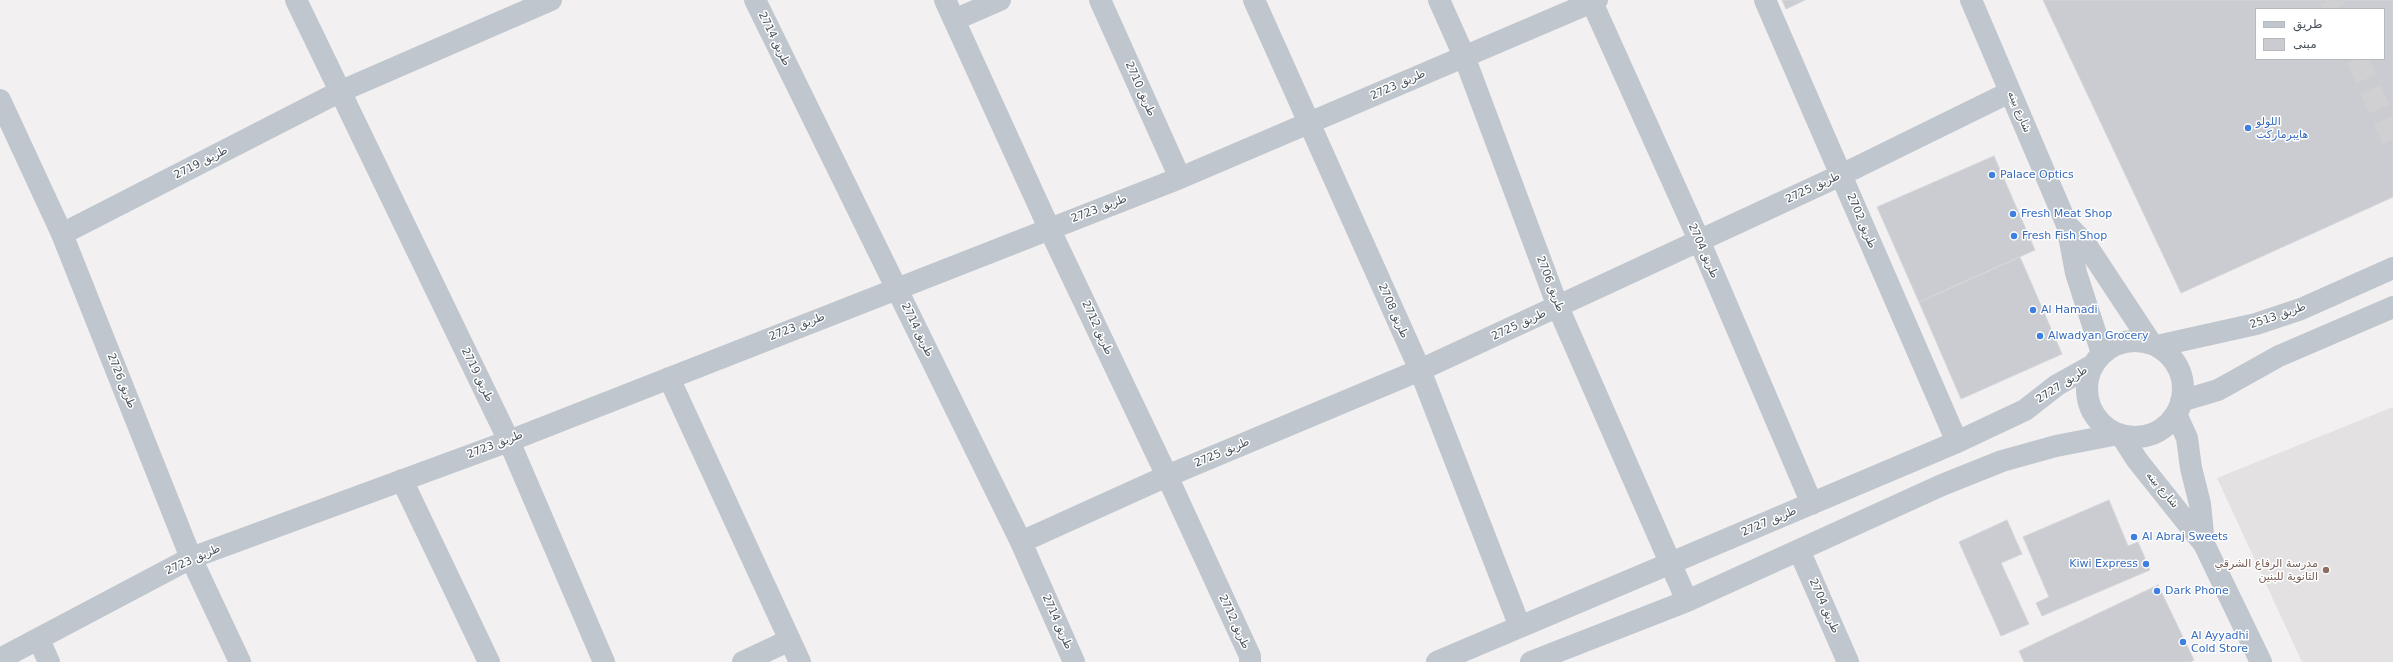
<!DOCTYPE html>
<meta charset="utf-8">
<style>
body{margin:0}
#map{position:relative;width:2393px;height:662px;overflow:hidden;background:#f2f0f0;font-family:"DejaVu Sans","Noto Sans Arabic",sans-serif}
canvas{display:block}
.legend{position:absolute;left:2255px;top:8px;width:130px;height:52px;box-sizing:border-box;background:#fff;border:1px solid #b6babd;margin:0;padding:5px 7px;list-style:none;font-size:12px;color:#49525b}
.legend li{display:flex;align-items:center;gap:8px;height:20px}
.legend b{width:20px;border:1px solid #b6babd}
</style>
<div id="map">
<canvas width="2393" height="662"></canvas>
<ul class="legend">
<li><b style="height:5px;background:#bfc6cd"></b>طريق</li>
<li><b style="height:11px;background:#caccd1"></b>مبنى</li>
</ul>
</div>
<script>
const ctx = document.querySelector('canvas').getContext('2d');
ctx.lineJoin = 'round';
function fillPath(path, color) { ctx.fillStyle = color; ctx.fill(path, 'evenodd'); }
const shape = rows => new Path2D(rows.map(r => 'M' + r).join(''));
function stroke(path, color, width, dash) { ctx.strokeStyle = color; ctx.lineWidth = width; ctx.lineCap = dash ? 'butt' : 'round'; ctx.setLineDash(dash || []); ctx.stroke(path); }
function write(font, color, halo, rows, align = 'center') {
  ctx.font = font + ' "DejaVu Sans","Noto Sans Arabic",sans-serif'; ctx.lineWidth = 3; ctx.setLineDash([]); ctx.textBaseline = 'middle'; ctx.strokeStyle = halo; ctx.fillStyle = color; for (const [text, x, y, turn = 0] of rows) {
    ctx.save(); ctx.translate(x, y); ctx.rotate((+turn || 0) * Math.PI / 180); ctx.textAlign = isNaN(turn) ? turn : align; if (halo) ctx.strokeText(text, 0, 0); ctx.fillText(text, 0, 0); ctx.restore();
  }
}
fillPath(shape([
 [2393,407,2393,662,2302,662,2217,478]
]), '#e3e1e1');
const building = shape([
 [1782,0,1805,0,1786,9,1782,0],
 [2043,0,2393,0,2393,197,2181,293,2043,0],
 [2256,9,2384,9,2384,59,2256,59,2256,9],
 [1994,156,2035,250,1919,302,1877,207,1994,156],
 [2020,257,2062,354,1961,399,1919,302,2020,257],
 [2109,500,2128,546,2138,542,2150,570,2042,616,2036,603,2049,597,2023,537,2109,500],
 [2007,520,2022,554,2001,563,2029,624,2001,636,1959,542,2007,520],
 [2158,585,2194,660,2190,662,2024,662,2019,651,2158,585]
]);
fillPath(building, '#caccd1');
stroke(building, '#d4d6da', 1);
stroke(shape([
 [2331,0,2335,9],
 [2357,59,2393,140]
]), '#d0d0d2', 22, [22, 11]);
stroke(shape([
 [296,0,509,441,604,662],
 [755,0,1021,542,1074,662],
 [945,0,1049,228,1167,476,1250,656,1250,662],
 [1100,0,1180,178],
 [1254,0,1420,370,1520,627],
 [1439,0,1464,56,1558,307,1687,601],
 [1591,0,1699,240,1812,504],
 [1765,0,1957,442],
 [1971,0,2067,225,2076,273,2102,353],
 [954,20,1000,0],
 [0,100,62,234,191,558,240,662],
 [2068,226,2085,243,2151,343],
 [62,234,339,92,551,0],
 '2087 389a48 48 0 1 1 96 0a48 48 0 1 1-96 0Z',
 [2157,346,2256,324,2301,309,2393,268],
 [669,378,800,662],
 [2181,401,2218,390,2279,356,2393,307],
 [2176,414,2187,438,2191,468,2200,504,2204,543],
 [2121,435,2137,460,2204,544,2261,662],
 [402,480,489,662],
 [1021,542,1167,476,1420,370,1841,175,2010,92],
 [1799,550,1848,662],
 [39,640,49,662],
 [0,659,191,558,509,441,1180,178,1597,0],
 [743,662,790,640],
 [1437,662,1957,442,2025,410,2057,385,2093,365],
 [1531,662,1687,601,1942,485,2002,461,2056,446,2118,434]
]), '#bfc6cd', 22);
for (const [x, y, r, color] of [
 [2248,128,4,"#3f7fe0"],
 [1992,175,4,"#3f7fe0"],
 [2013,214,4,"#3f7fe0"],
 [2014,236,4,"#3f7fe0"],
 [2033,310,4,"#3f7fe0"],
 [2040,336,4,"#3f7fe0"],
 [2134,537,4,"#3f7fe0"],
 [2146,564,4,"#3f7fe0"],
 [2326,570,4,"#8d6e63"],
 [2157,591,4,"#3f7fe0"],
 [2183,642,4,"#3f7fe0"]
]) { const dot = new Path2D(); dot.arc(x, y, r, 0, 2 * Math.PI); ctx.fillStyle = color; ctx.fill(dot); stroke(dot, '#fff', 1.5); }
write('11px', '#49525b', '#fff', [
 ["طريق 2714",774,39,64],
 ["طريق 2723",1398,85,-24],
 ["طريق 2710",1140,89,66],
 ["شارع بينه",2019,112,67],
 ["طريق 2719",201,163,-27],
 ["طريق 2725",1813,188,-25],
 ["طريق 2723",1099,209,-21],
 ["طريق 2702",1861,221,67],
 ["طريق 2704",1703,251,66],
 ["طريق 2706",1550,284,69],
 ["طريق 2708",1393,311,66],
 ["طريق 2513",2278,316,-19],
 ["طريق 2725",1519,325,-25],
 ["طريق 2723",797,327,-21],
 ["طريق 2712",1097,328,65],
 ["طريق 2714",917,330,64],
 ["طريق 2719",477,375,64],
 ["طريق 2726",121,381,68],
 ["طريق 2727",2062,385,-33],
 ["طريق 2723",495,445,-21],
 ["طريق 2725",1222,453,-23],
 ["شارع بينه",2162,490,50],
 ["طريق 2727",1769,522,-23],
 ["طريق 2723",193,560,-24],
 ["طريق 2704",1824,606,66],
 ["طريق 2714",1057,622,66],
 ["طريق 2712",1234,622,65]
]);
write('11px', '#366cbe', '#fff', [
 ["اللولو",2256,122],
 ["هايبرماركت",2256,135],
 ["Palace Optics",2000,175],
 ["Fresh Meat Shop",2021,214],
 ["Fresh Fish Shop",2022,236],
 ["Al Hamadi",2041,310],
 ["Alwadyan Grocery",2048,336],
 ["Al Abraj Sweets",2142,537],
 ["Kiwi Express",2138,564,"right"],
 ["Dark Phone",2165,591],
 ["Al Ayyadhi",2191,636],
 ["Cold Store",2191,649]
], 'left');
write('11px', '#785e54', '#fff', [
 ["مدرسة الرفاع الشرقي",2318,564],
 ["الثانوية للبنين",2318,577]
], 'right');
</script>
